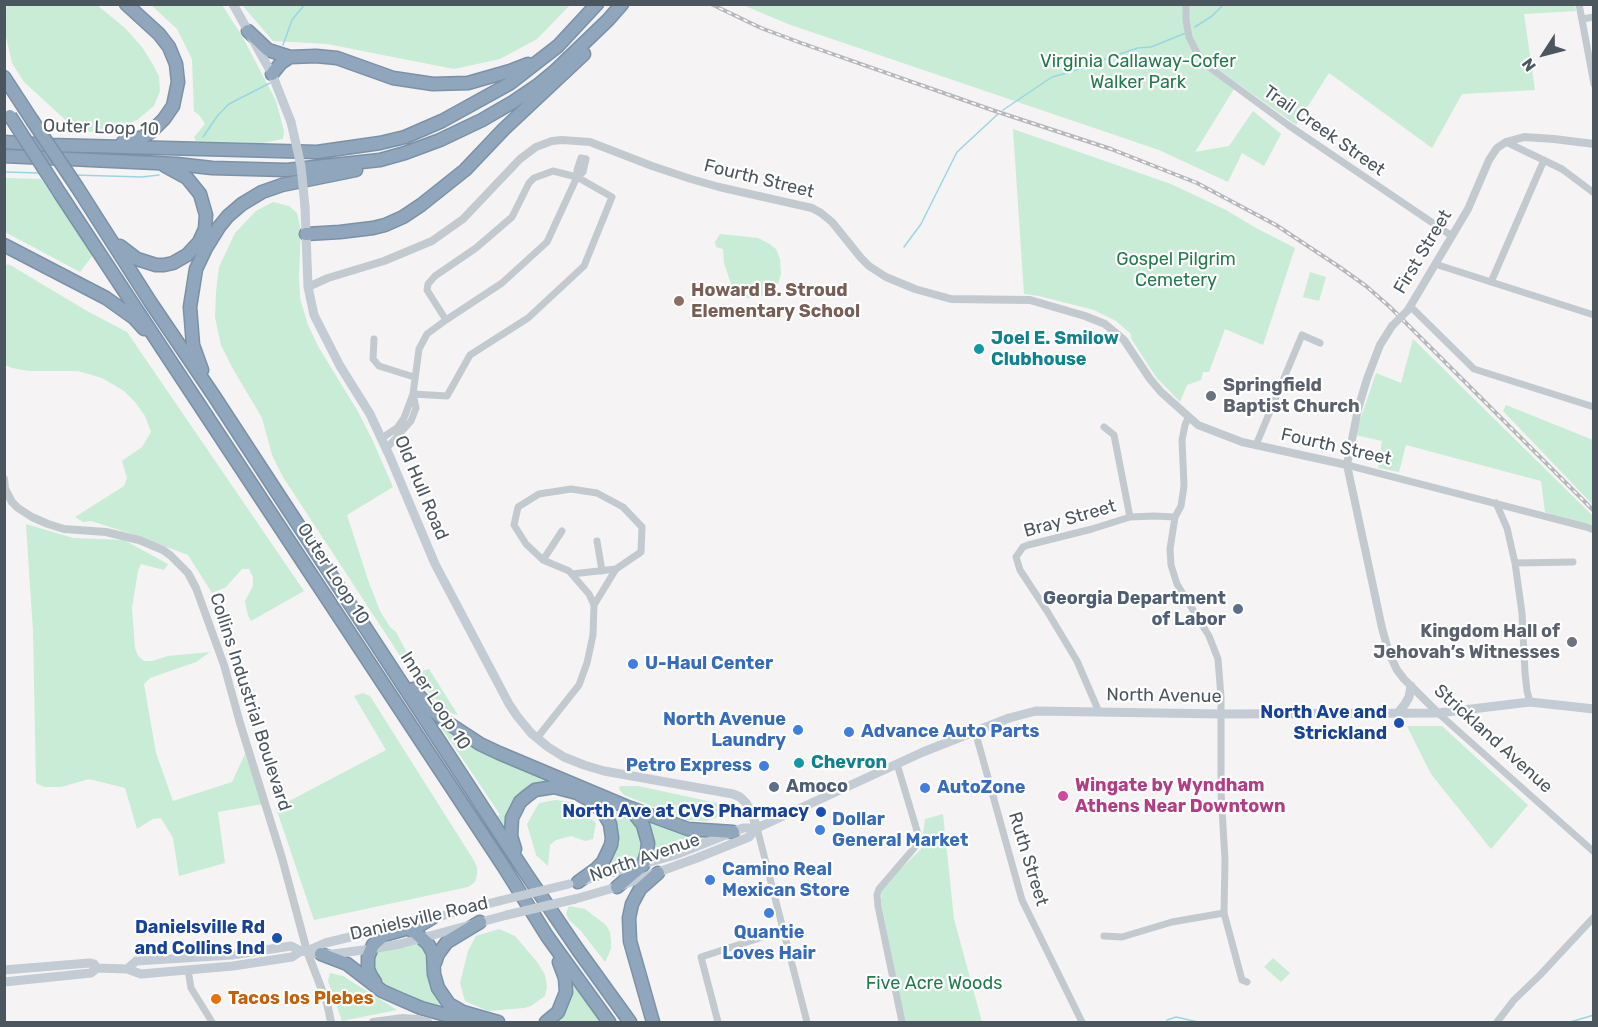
<!DOCTYPE html>
<meta charset="utf-8">
<style>
body{margin:0}
#map{position:relative;width:1598px;height:1027px;overflow:hidden;background:#f5f3f3;font-family:Rubik,sans-serif}
canvas{display:block}
.frame{position:absolute;inset:0;border:6px solid #4c565f;pointer-events:none}
.north{position:absolute;left:1514px;top:24px;width:60px;height:60px;-webkit-text-stroke:4px #fff;paint-order:stroke;rotate:234deg;font-size:16px;font-weight:700;line-height:24px;text-align:center;color:#4c565f}
.north::after{content:'';display:block;margin:auto;width:21px;height:27px;background:#4c565f;clip-path:polygon(50% 0,100% 100%,50% 72%,0 100%)}
</style>
<div id="map">
<canvas width="1598" height="1027"></canvas>
<div class="frame"></div>
<div class="north">N</div>
</div>
<script>
const ctx = document.querySelector('canvas').getContext('2d');
ctx.lineJoin = 'round';
function fillPath(path, color) { ctx.fillStyle = color; ctx.fill(path, 'evenodd'); }
const shape = rows => new Path2D(rows.map(r => 'M' + r).join(''));
function stroke(path, color, width, dash) { ctx.strokeStyle = color; ctx.lineWidth = width; ctx.lineCap = dash ? 'butt' : 'round'; ctx.setLineDash(dash || []); ctx.stroke(path); }
function write(font, color, halo, rows, align = 'center') {
  ctx.font = font + ' Rubik,sans-serif'; ctx.lineWidth = 4.5; ctx.setLineDash([]); ctx.textBaseline = 'middle'; ctx.strokeStyle = halo; ctx.fillStyle = color; for (const [text, x, y, turn = 0] of rows) {
    ctx.save(); ctx.translate(x, y); ctx.rotate((+turn || 0) * Math.PI / 180); ctx.textAlign = isNaN(turn) ? turn : align; if (halo) ctx.strokeText(text, 0, 0); ctx.fillText(text, 0, 0); ctx.restore();
  }
}
fillPath(shape([
 [1575,4,1576,11,1524,14,1535,90,1462,94,1432,148,1329,73,1296,125,1212,65,1208,70,1234,89,1195,152,1229,146,1253,111,1281,134,1264,166,1242,153,1228,182,1159,150,788,24,743,5],
 [8,5,97,5,125,28,142,47,152,63,159,76,160,91,154,106,137,120,116,130,90,132,71,125,24,82,12,63,5,32,5,11],
 [151,5,222,5,242,36,276,101,284,131,283,139,262,143,196,141,194,137,205,124,200,116,194,111,192,59,177,29],
 [242,5,570,5,537,39,500,59,454,69,327,44,273,41],
 [1013,129,1171,184,1226,210,1256,228,1295,248,1263,345,1225,329,1209,372,1203,372,1201,380,1187,385,1180,402,1156,377,1132,340,1130,333,1116,321,1094,310,1039,296,1024,294],
 [5,178,41,179,93,255,80,272,5,232],
 [273,202,289,206,297,213,301,230,299,275,300,298,308,325,319,348,357,410,372,439,393,487,347,515,368,580,380,611,390,627,396,632,417,672,429,669,458,715,447,712,410,671,283,477,272,455,262,418,233,369,221,345,215,317,216,292,219,267,235,233,256,211],
 [720,234,758,238,768,243,776,249,780,259,781,274,778,284,762,296,754,298,744,298,734,292,731,289,731,284,724,263,723,249,716,247,715,242],
 [4,264,10,265,87,311,127,332,304,591,251,621,248,616,245,601,253,586,253,577,249,569,242,569,226,587,212,593,188,555,129,533,91,521,83,522,75,517,124,486,127,478,122,461,142,447,151,432,145,416,135,402,124,391,102,378,78,371,29,371,12,368,5,365],
 [1310,272,1326,277,1319,301,1303,297],
 [1413,339,1593,516,1593,528,1545,512,1541,481,1406,445,1399,472,1378,468,1382,441,1355,435,1376,373,1401,383],
 [1506,405,1593,440,1593,505,1503,411],
 [26,524,73,538,124,540,168,564,164,570,141,564,138,571,132,608,135,648,138,656,144,661,152,661,168,656,210,652,196,662,150,678,144,684,156,753,173,801,232,782,245,754,263,804,218,812,225,863,179,876,173,838,161,818,153,819,137,829,125,788,89,779,61,787,44,787,36,783,33,631],
 [363,693,370,696,473,859,477,867,477,875,475,882,468,887,314,920,276,808,386,750,354,696],
 [423,708,438,718,623,808,643,831,642,861,596,873,606,863,606,809,540,786,507,826,502,828],
 [439,724,497,810,500,815,497,816,474,782,437,726],
 [1407,726,1442,726,1528,805,1491,849,1431,774],
 [620,786,638,786,717,803,724,809,723,815,707,821,687,820,624,795,619,789],
 [555,800,572,802,596,823,593,839,585,841,571,836,556,840,550,845,548,866,536,855,527,824,539,803],
 [943,814,954,919,982,1022,904,1022,881,901,882,887,921,849,925,819],
 [640,815,710,836,684,849,647,861],
 [569,906,585,909,606,925,610,932,611,941,611,949,605,962,581,931,569,920,566,913],
 [499,929,515,936,538,963,545,975,547,987,545,996,531,1006,524,1008,488,1011,465,1001,460,983,468,951,476,936],
 [422,941,425,944,432,969,459,1013,422,1005,385,989,374,978,372,952],
 [1273,958,1290,973,1281,982,1264,967],
 [330,973,343,976,397,1010,342,1021,328,981],
 [569,982,573,982,603,1022,551,1022]
]), '#c8ecd5');
stroke(shape([
 [1195,27,1212,16,1224,4],
 [283,45,292,20,305,4],
 [1003,110,1052,77,1071,72,1084,66,1138,48,1151,47,1186,33],
 [203,137,218,115,229,104,270,83],
 [4,172,40,173],
 [74,175,142,177,159,175],
 [904,247,921,224,957,152,998,114],
 [1167,1020,1176,1017,1198,1022],
 [1570,1022,1594,1015]
]), '#99d6e5', 1.5);
const motorway = shape([
 [248,31,268,50,290,57,316,56,337,58,393,78,433,84,468,83,510,71,528,64],
 [272,74,281,63,290,57],
 [4,77,32,120],
 [4,142,49,145,317,152,380,143,405,137,442,121,509,84,558,46,597,4],
 [123,142,143,137,152,131,164,119,173,106,178,82,176,64,169,47,159,34,126,4],
 [4,156,177,164,212,168,287,170,380,160,405,153,440,140,482,120,513,102,538,85,556,70,608,20,622,4],
 [77,187,151,303,214,396,527,875,578,950,630,1022],
 [61,195,504,867,547,936,609,1022],
 [306,234,340,232,373,228,385,225,403,217,421,205,465,170,504,129,584,54],
 [4,245,106,298,134,318,144,329],
 [120,246,137,259,156,265,164,265,173,263,187,255,199,242,205,229,206,215,200,194,187,178,165,166],
 [202,370,193,345,190,307,196,269,206,248,219,227,228,216,242,204,262,192,282,185,356,170],
 [413,689,430,708,448,723,480,744,499,753,630,808,643,825,648,843,647,852,643,865,617,887],
 [631,808,688,829,733,832],
 [515,849,511,836,512,818,520,802,527,796,535,790,554,787,577,793,591,801,603,812,610,824,612,838,611,845,603,862,596,869,578,882],
 [401,925,416,933,428,944,433,953,434,974,438,988,449,1004,463,1012,498,1022],
 [321,954,347,964,382,991,400,999,421,1008,471,1022],
 [435,963,438,954,447,942,480,922],
 [375,982,371,976,368,969,368,957,373,945,384,935,420,925,432,918],
 [546,1022,558,1012,566,992,565,978,559,962],
 [653,1022,630,941,629,918,632,904,640,889,658,873]
]);
stroke(motorway, '#7b91a8', 15);
stroke(shape([
 [1186,4,1186,20,1189,37,1197,53,1209,67,1288,125,1452,236],
 [1579,4,1594,84],
 [1582,19,1594,17],
 [1506,142,1562,169,1594,193],
 [577,177,577,170,581,158],
 [1435,264,1594,315],
 [1491,282,1544,160],
 [1410,306,1474,369,1594,407],
 [374,339,373,359,379,366,414,377],
 [413,394,447,396,470,355,528,318,584,266,612,197,577,177,553,171,534,178,529,183,512,217,476,248,435,276,428,284,427,290,446,320],
 [1104,427,1114,435,1130,517],
 [382,438,397,428,404,418,413,394,419,349,427,334,446,320,502,283,547,242,577,177,583,172,586,159,581,158],
 [1256,445,1302,335,1320,343],
 [386,449,411,421,416,408,413,394],
 [1347,465,1586,527,1594,530],
 [1496,503,1507,528,1515,563,1522,613,1525,673,1527,691,1530,702],
 [1175,517,1170,549,1171,565,1177,584,1209,636,1218,659,1221,697,1221,792,1225,860,1224,913,1242,980,1247,982],
 [597,541,602,571],
 [543,560,562,531],
 [1515,563,1573,562],
 [572,574,616,569],
 [1099,712,1077,661,1047,611,1020,570,1016,557,1023,547,1028,545,1092,529,1130,517,1154,516,1175,517,1181,506,1184,486,1182,440,1185,425,1188,418],
 [1438,713,1594,852],
 [975,731,1022,900,1082,1022],
 [537,738,579,685,587,663,593,635,594,605,616,569,641,552,642,527,623,507,597,493,571,489,539,494,518,507,514,525,526,544,543,560,569,571,589,594,594,605],
 [897,764,918,834,918,841,915,847,879,889,877,895,878,906,902,1022],
 [757,828,807,1022],
 [1104,936,1122,937,1172,922,1224,913],
 [188,970,191,988,212,1022],
 [718,1022,701,957,784,930],
 [1497,1022,1514,1000,1540,975,1594,917]
]), '#c2cad0', 7);
stroke(shape([
 [308,287,328,278,384,261,432,241,463,219,520,159,536,147,552,141,562,140,590,142,652,166,691,179,719,187,812,208,821,213,832,222,861,258,869,266,886,277,915,289,951,299,1030,300,1085,316,1105,324,1124,340,1150,379,1161,392,1198,425,1242,442,1347,465],
 [1408,310,1468,209,1489,160,1497,148,1506,142,1524,137,1554,139,1594,144],
 [1392,326,1380,345,1367,379,1358,409,1347,465,1382,628,1389,653,1397,670,1404,679,1438,713],
 [4,479,5,489,12,502,18,508,32,517,48,524,64,529,106,532,139,540,163,550,170,555,188,573,196,588,224,665,240,723,282,858,307,951,327,1003,331,1022],
 [373,1022,403,1018,416,1019,428,1022]
]), '#c2cad0', 8);
stroke(shape([
 [233,4,272,74,291,122],
 [305,207,308,287,314,315,340,366,370,414,390,457,435,564,509,704,517,716,531,733,548,747,564,757,584,765,604,771,733,794,740,797,746,803,751,811,757,828],
 [1397,714,1405,704,1409,697,1411,686],
 [585,880,675,855,743,828,757,828],
 [575,899,617,887,697,858,749,837,757,828,923,752,1009,718,1036,711,1221,714,1438,713,1530,702,1594,709],
 [426,920,499,901],
 [307,951,325,943,392,927],
 [127,969,136,961,232,955,291,946,301,951,321,954,333,954,371,949,400,944,507,915],
 [4,970,89,963,94,964,97,968,127,969,141,974,233,966,292,957,301,951],
 [4,982,91,973,97,968]
]), '#c3cbd4', 9);
stroke(motorway, '#90a6bc', 12);
const rail = shape([
 [711,4,761,28,801,43,995,111,1111,149,1197,183,1276,225,1338,266,1366,286,1390,307,1594,511]
]);
stroke(rail, '#b6b8bc', 4);
stroke(rail, '#fff', 1.5, [4.5]);
const motorwayBridge = shape([
 [10,116,61,195],
 [32,120,77,187]
]);
stroke(motorwayBridge, '#7b91a8', 15, []);
stroke(shape([
 [1392,326,1408,310]
]), '#c2cad0', 8);
stroke(shape([
 [291,122,301,166,305,207],
 [499,901,569,884],
 [507,915,575,899]
]), '#c3cbd4', 9);
stroke(motorwayBridge, '#90a6bc', 12);
for (const [x, y, r, color] of [
 [679,301,6,"#8d6e63"],
 [979,349,6,"#0f9aa8"],
 [1211,396,6,"#6b7280"],
 [1238,609,6,"#5c6f8a"],
 [1572,642,6,"#6b7280"],
 [633,664,6,"#3f7fe0"],
 [1399,723,6,"#1a4fb4"],
 [798,730,6,"#3f7fe0"],
 [849,732,6,"#3f7fe0"],
 [799,763,6,"#0f9aa8"],
 [764,766,6,"#3f7fe0"],
 [774,787,6,"#5c6f8a"],
 [925,788,6,"#3f7fe0"],
 [1063,796,6,"#d1479c"],
 [821,812,6,"#1a4fb4"],
 [820,830,6,"#3f7fe0"],
 [710,880,6,"#3f7fe0"],
 [769,913,6,"#3f7fe0"],
 [277,938,6,"#1a4fb4"],
 [216,999,6,"#e8710a"]
]) { const dot = new Path2D(); dot.arc(x, y, r, 0, 2 * Math.PI); ctx.fillStyle = color; ctx.fill(dot); stroke(dot, '#fff', 2); }
write('18px', '#227b4d', '#fff', [
 ["Virginia Callaway-Cofer",1138,62],
 ["Walker Park",1138,83],
 ["Gospel Pilgrim",1176,260],
 ["Cemetery",1176,281],
 ["Five Acre Woods",934,984]
]);
write('18px', '#4c565f', '#fff', [
 ["Outer Loop 10",101,128,2],
 ["Trail Creek Street",1324,131,35],
 ["Fourth Street",759,179,14],
 ["First Street",1423,252,-59],
 ["Fourth Street",1336,447,13],
 ["Old Hull Road",421,488,67],
 ["Bray Street",1070,519,-16],
 ["Outer Loop 10",333,574,57],
 ["North Avenue",1164,696,1],
 ["Inner Loop 10",435,701,57],
 ["Collins Industrial Boulevard",250,702,72],
 ["Strickland Avenue",1493,739,42],
 ["North Avenue",645,858,-19],
 ["Ruth Street",1028,859,73],
 ["Danielsville Road",419,919,-13]
]);
write('bold 18px', '#785e54', '#fff', [
 ["Howard B. Stroud",691,291],
 ["Elementary School",691,312]
], 'left');
write('bold 18px', '#0d838f', '#fff', [
 ["Joel E. Smilow",991,339],
 ["Clubhouse",991,360],
 ["Chevron",811,763]
], 'left');
write('bold 18px', '#5b616d', '#fff', [
 ["Springfield",1223,386],
 ["Baptist Church",1223,407],
 ["Kingdom Hall of",1560,632,"right"],
 ["Jehovah’s Witnesses",1560,653,"right"]
], 'left');
write('bold 18px', '#4e5e75', '#fff', [
 ["Georgia Department",1226,599],
 ["of Labor",1226,620],
 ["Amoco",786,787,"left"]
], 'right');
write('bold 18px', '#366cbe', '#fff', [
 ["U-Haul Center",645,664],
 ["North Avenue",786,720,"right"],
 ["Laundry",786,741,"right"],
 ["Advance Auto Parts",861,732],
 ["Petro Express",752,766,"right"],
 ["AutoZone",937,788],
 ["Dollar",832,820],
 ["General Market",832,841],
 ["Camino Real",722,870],
 ["Mexican Store",722,891],
 ["Quantie",769,933,"center"],
 ["Loves Hair",769,954,"center"]
], 'left');
write('bold 18px', '#164399', '#fff', [
 ["North Ave and",1387,713],
 ["Strickland",1387,734],
 ["North Ave at CVS Pharmacy",809,812],
 ["Danielsville Rd",265,928],
 ["and Collins Ind",265,949]
], 'right');
write('bold 18px', '#b23c85', '#fff', [
 ["Wingate by Wyndham",1075,786],
 ["Athens Near Downtown",1075,807]
], 'left');
write('bold 18px', '#c56008', '#fff', [
 ["Tacos los Plebes",228,999]
], 'left');
</script>
